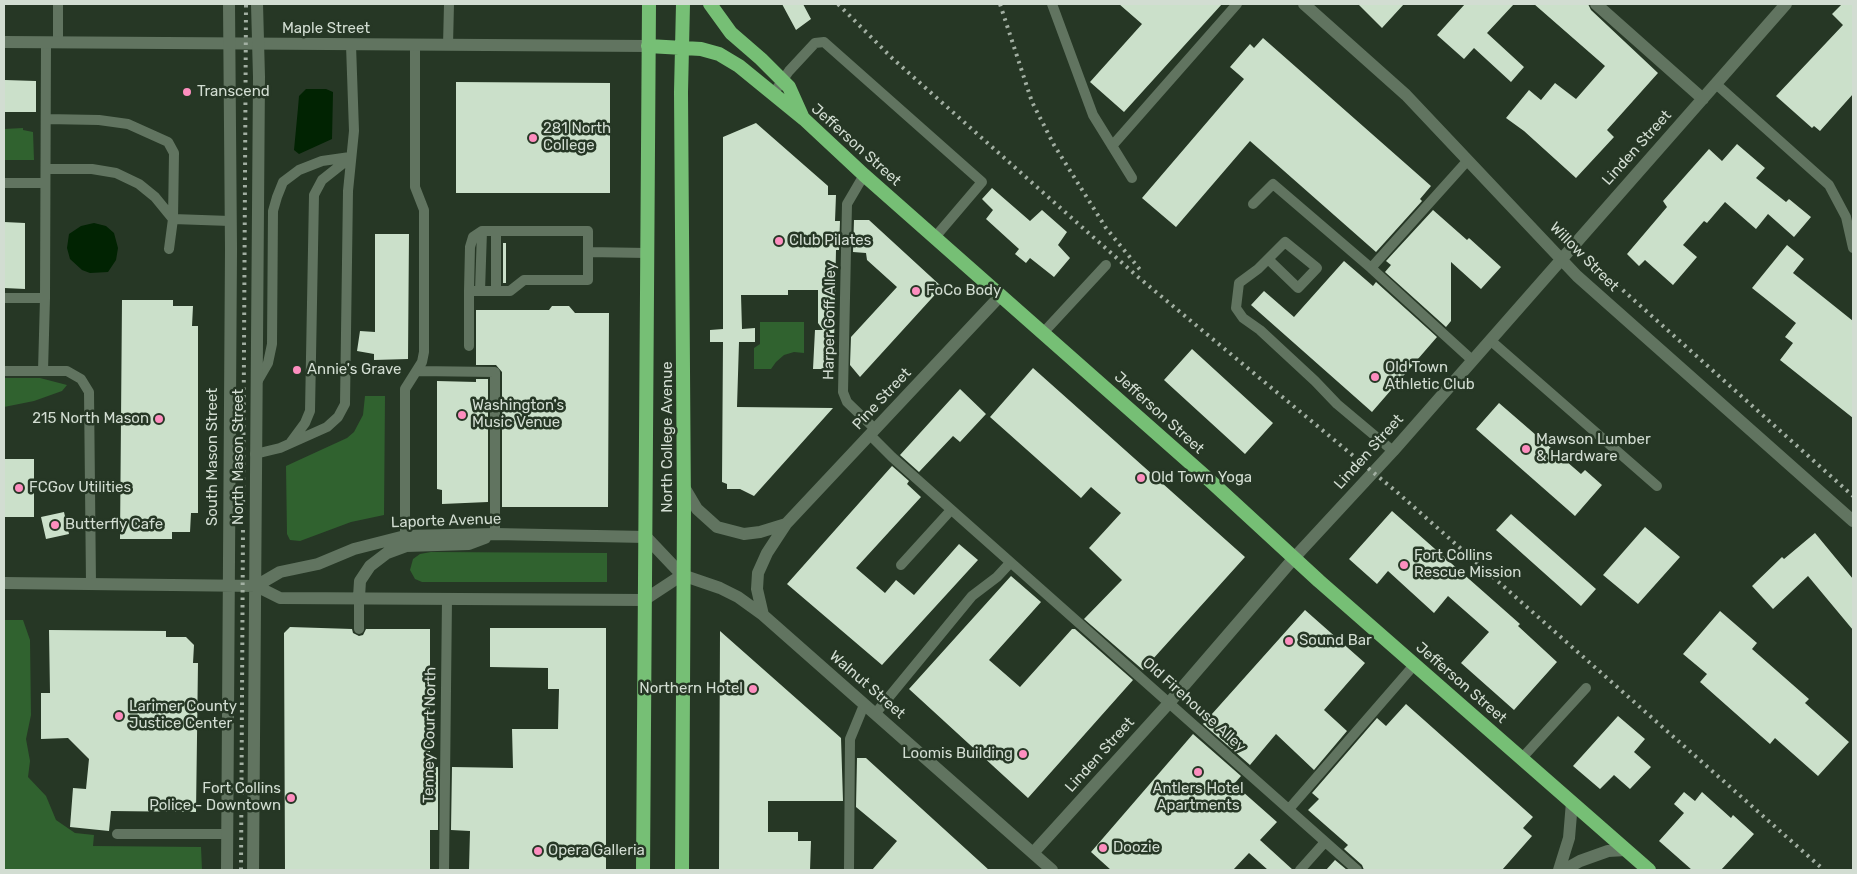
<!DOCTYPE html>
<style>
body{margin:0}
#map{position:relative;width:1857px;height:874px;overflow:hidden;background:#263725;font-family:Rubik,sans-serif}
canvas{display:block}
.frame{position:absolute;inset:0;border:5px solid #d2ddd2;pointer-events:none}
</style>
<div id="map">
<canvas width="1857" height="874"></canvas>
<div class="frame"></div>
</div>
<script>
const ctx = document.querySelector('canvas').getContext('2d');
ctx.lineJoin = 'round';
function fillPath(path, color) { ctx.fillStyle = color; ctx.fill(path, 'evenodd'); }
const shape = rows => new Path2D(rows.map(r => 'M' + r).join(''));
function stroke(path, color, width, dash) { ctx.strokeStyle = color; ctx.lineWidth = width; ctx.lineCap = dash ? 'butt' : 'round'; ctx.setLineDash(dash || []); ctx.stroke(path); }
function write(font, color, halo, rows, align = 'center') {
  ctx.font = font + ' Rubik,sans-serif'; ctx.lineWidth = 5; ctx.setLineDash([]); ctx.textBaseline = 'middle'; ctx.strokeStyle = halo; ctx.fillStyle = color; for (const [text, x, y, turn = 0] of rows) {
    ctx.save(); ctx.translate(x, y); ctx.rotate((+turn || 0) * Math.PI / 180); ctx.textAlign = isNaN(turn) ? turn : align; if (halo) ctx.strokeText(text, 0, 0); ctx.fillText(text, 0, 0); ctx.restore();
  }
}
fillPath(shape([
 [4,114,4,129,23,128,23,130,33,132,34,160,4,160],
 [760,322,804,322,804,353,794,352,784,355,776,362,771,369,754,369,754,348,760,344],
 [4,378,40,378,67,385,62,391,34,401,4,407],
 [365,396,385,396,384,515,351,522,300,541,290,540,287,534,286,466,347,438,354,432,363,415],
 [431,552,607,553,607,582,422,582,415,579,410,570,413,559,420,554],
 [4,620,23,620,30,640,31,715,26,739,30,761,28,777,46,796,56,820,75,833,94,835,93,846,201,847,202,870,4,870]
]), '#30622f');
fillPath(shape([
 [306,89,326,89,333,92,332,139,299,154,294,150,298,108,299,96],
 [94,223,106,226,114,233,118,248,116,260,108,272,90,273,82,270,70,259,67,248,69,234,81,226]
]), '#012302');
fillPath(shape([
 [782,4,803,4,811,19,796,30],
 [1119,4,1222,4,1124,112,1090,82,1142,24],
 [1358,4,1404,4,1382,28],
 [1465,4,1514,4,1487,33,1524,67,1511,82,1474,48,1464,59,1437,35],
 [1534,4,1588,4,1591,10,1658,73,1607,130,1614,137,1576,178,1524,131,1506,118,1529,90,1541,100,1555,83,1576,99,1605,66],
 [1842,4,1853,4,1853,94,1820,131,1814,126,1812,128,1776,96,1843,25,1832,14],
 [1263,38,1431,186,1420,199,1422,201,1376,252,1250,141,1176,227,1142,198,1244,79,1230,67,1250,44,1254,48],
 [5,80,36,81,36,112,5,112],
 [456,82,610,83,610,193,456,193],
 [756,123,828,186,828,195,836,195,835,221,840,221,839,250,836,250,834,344,829,337,829,369,813,369,815,330,823,330,818,323,818,290,788,290,788,295,741,295,742,329,755,328,755,342,739,342,737,407,833,408,754,496,740,489,727,489,727,484,722,482,723,342,710,342,710,330,723,329,723,137],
 [1737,144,1765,168,1756,178,1786,202,1789,199,1811,217,1794,237,1768,214,1756,229,1725,202,1707,223,1704,221,1683,245,1697,257,1673,285,1645,260,1639,266,1627,254,1667,207,1663,201,1709,149,1722,161],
 [992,188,1030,221,1042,210,1067,232,1058,245,1070,258,1054,277,1030,258,1026,263,1015,254,1019,249,986,219,993,210,982,199],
 [1433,210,1467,240,1469,238,1501,267,1481,289,1451,262,1451,321,1446,327,1385,272,1391,265,1386,261],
 [854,220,869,220,942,287,860,377,850,365,851,337,897,287,867,260,866,253,853,252],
 [4,222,25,223,25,289,4,288],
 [375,234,409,234,408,359,374,360,374,354,357,351,360,331,375,332],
 [503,243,506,243,506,283,503,283],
 [1787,245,1804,259,1793,273,1853,321,1853,418,1780,360,1793,343,1785,337,1796,323,1752,288],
 [1344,261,1373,286,1376,282,1437,337,1372,412,1251,305,1264,291,1294,317],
 [122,300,173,300,173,306,193,306,192,326,198,326,198,513,191,513,190,532,172,532,172,539,120,539],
 [552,306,569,306,575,313,609,313,608,507,502,507,502,372,496,365,476,365,476,310,549,310],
 [1192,349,1273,423,1245,454,1164,380],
 [1033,368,1245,557,1143,670,1084,619,1122,580,1089,548,1121,513,1091,487,1081,498,990,417],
 [476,379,488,379,488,502,442,504,442,490,437,489,437,381,476,382],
 [960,389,986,414,960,442,953,436,919,472,900,455],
 [1499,403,1581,474,1585,470,1602,485,1575,516,1476,429],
 [4,459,34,459,34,517,4,517],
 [892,466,909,481,907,484,921,497,856,568,885,593,896,580,914,595,959,544,978,560,882,665,787,584],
 [1392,511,1520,624,1518,626,1557,662,1514,710,1461,663,1489,632,1448,596,1434,613,1388,571,1377,584,1349,559],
 [64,512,69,534,46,539,41,517],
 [1511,514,1596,589,1581,606,1496,530],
 [1645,527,1680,557,1638,604,1603,575],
 [1815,533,1853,579,1853,630,1808,576,1773,609,1752,586,1782,557,1784,559],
 [1011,576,1041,602,989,660,1020,687,1072,629,1075,629,1133,680,1028,798,909,689],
 [1305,610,1365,663,1324,710,1347,731,1314,770,1276,734,1250,765,1203,724],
 [1720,611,1757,643,1752,649,1809,699,1805,703,1849,742,1818,776,1775,738,1770,744,1700,682,1707,674,1683,654],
 [290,627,352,629,353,633,359,636,363,635,366,629,430,629,430,767,438,767,438,830,430,830,430,870,285,870,284,633],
 [490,628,606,628,606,870,469,870,470,831,451,830,452,767,513,768,512,729,558,729,559,689,548,689,548,668,490,667],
 [49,630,166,631,166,637,186,637,194,645,193,663,198,663,196,812,111,811,109,831,70,827,73,788,86,789,89,759,68,738,41,739,41,693,50,693],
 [720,631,841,738,843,801,768,801,768,832,798,832,798,841,811,841,810,870,719,870],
 [1406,704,1533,817,1523,828,1532,836,1502,870,1364,870,1362,865,1344,849,1348,845,1308,810,1319,799,1312,793,1377,718,1386,726],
 [1618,716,1645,739,1634,752,1651,767,1630,789,1614,775,1600,789,1573,766],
 [1193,734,1241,776,1234,784,1277,822,1260,840,1293,870,1268,870,1249,853,1233,870,1111,870,1091,852],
 [857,758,866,758,989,870,872,870,897,841,856,807],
 [1684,792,1695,801,1702,792,1731,818,1733,815,1754,834,1721,870,1692,870,1659,841,1684,813,1674,804],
 [1335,860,1347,870,1326,870]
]), '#cbe0ca');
stroke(shape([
 [1052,4,1093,115,1132,178],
 [58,43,58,4],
 [448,45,449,4],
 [1716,84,1829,185,1846,217,1853,248],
 [773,94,789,71,815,43,824,42,982,182,936,236],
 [46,119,99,120,128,124,168,142,174,153,173,219,169,249],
 [1112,146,1237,4],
 [46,169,92,169,116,173,139,184,155,197,173,219,230,221],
 [864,175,847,204,843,392,847,402,875,429],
 [4,183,45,183],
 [1253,204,1273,184,1371,268,1472,360],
 [496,231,496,291],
 [588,252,588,280,524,280,510,291,469,291,470,247,473,237,482,231,588,231,588,252,646,253],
 [1268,259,1298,288,1317,268,1285,242,1258,269,1239,283,1236,308,1243,318,1260,330,1315,381,1337,404,1393,451],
 [1371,268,1468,160],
 [469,291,469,346],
 [480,291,482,231],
 [4,298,45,298],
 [1043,333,1106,265],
 [1490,340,1657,486],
 [4,371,67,371,81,379,89,392,91,584],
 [43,371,45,298,46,43],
 [417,371,495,372,495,534],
 [257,382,268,363,272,344,273,211,277,197,283,182,299,170,322,161,350,157],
 [870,435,892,457,1357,870],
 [291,442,305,423,310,411,314,195,322,180,351,157],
 [255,454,280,448,327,427,338,417,345,404,348,191,354,131,351,45],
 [405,536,405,389,422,362,424,352,424,210,415,187,415,45],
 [901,565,951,510],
 [359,629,359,597],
 [875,714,972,596,997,577,1010,563],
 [1522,758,1586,688],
 [1289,809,1415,664],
 [117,834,227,834],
 [444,870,447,599],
 [849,870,850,739,864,705],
 [1300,870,1325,842]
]), '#617460', 10);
stroke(shape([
 [1304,4,1406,95,1577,276,1853,521],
 [1596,4,1703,99],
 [4,42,648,46],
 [684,487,697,509,717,527,744,534,760,532,786,524],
 [646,537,682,575,720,588,738,597,763,615,1052,870],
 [644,600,682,575],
 [763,615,757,589,758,573,767,553,786,524,1001,295],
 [1033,853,1169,703,1294,558,1393,451,1786,4],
 [1559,870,1569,838,1572,802],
 [1564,870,1580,861,1608,851,1626,850]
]), '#617460', 12);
stroke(shape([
 [4,583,256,586,280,598,644,600],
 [256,586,280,572,318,564,354,549,405,536,495,534,646,537],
 [359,597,360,581,370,566,387,553,406,546,469,544,485,538],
 [227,870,231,249,229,4],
 [253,870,259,77,257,4]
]), '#617460', 12);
stroke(shape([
 [710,4,731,33,761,59,789,87,802,116],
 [648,46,701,49,719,54,739,66,804,119,864,175,1206,477,1319,581,1649,870],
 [643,870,649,4],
 [682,870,684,509,681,92,683,4]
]), '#76bf75', 14);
stroke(shape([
 [838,4,892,58,1138,277,1398,493,1824,870],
 [1000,4,1032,102,1054,145,1106,228,1142,272],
 [1606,275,1853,496],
 [241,870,246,4]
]), '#a2afa2', 4, [2.5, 5]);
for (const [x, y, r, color] of [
 [187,92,5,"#fd8ebf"],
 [533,138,5,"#fd8ebf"],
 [779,241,5,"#fd8ebf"],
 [916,291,5,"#fd8ebf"],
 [297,370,5,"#fd8ebf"],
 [1375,377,5,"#fd8ebf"],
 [462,415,5,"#fd8ebf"],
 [159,419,5,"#fd8ebf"],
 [1526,449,5,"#fd8ebf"],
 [1141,478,5,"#fd8ebf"],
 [19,488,5,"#fd8ebf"],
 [55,525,5,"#fd8ebf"],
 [1404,565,5,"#fd8ebf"],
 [1289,641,5,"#fd8ebf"],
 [753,689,5,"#fd8ebf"],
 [119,716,5,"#fd8ebf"],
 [1023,754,5,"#fd8ebf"],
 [1198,772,5,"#fd8ebf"],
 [291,798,5,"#fd8ebf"],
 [1103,848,5,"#fd8ebf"],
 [538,851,5,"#fd8ebf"]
]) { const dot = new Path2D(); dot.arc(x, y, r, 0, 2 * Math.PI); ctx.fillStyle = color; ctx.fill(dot); stroke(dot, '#263725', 2); }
write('15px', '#d2ddd2', '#263725', [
 ["Maple Street",326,29],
 ["Jefferson Street",856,145,42],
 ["Linden Street",1637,148,-48],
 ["Willow Street",1584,257,45],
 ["Harper Goff Alley",830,321,-89],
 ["Pine Street",882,399,-47],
 ["Jefferson Street",1159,413,42],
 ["North College Avenue",668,437,-90],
 ["Linden Street",1369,452,-48],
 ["South Mason Street",213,457,-90],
 ["North Mason Street",239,457,-90],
 ["Laporte Avenue",446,521,-2],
 ["Jefferson Street",1461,683,41],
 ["Walnut Street",867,685,41],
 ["Old Firehouse Alley",1194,705,42],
 ["Tenney Court North",430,735,-89],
 ["Linden Street",1100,755,-48]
]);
write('15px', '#d2ddd2', '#263725', [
 ["Transcend",197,92],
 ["281 North",543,129],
 ["College",543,146],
 ["Club Pilates",789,241],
 ["FoCo Body",926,291],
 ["Old Town",1385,368],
 ["Athletic Club",1385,385],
 ["Annie's Grave",307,370],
 ["Washington's",472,406],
 ["Music Venue",472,423],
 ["215 North Mason",149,419,"right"],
 ["Mawson Lumber",1536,440],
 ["& Hardware",1536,457],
 ["Old Town Yoga",1151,478],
 ["FCGov Utilities",29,488],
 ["Butterfly Cafe",65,525],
 ["Fort Collins",1414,556],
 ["Rescue Mission",1414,573],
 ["Sound Bar",1299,641],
 ["Northern Hotel",743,689,"right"],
 ["Larimer County",129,707],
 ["Justice Center",129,724],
 ["Loomis Building",1013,754,"right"],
 ["Fort Collins",281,789,"right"],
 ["Police - Downtown",281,806,"right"],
 ["Antlers Hotel",1198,789,"center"],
 ["Apartments",1198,806,"center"],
 ["Doozie",1113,848],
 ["Opera Galleria",548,851]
], 'left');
</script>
